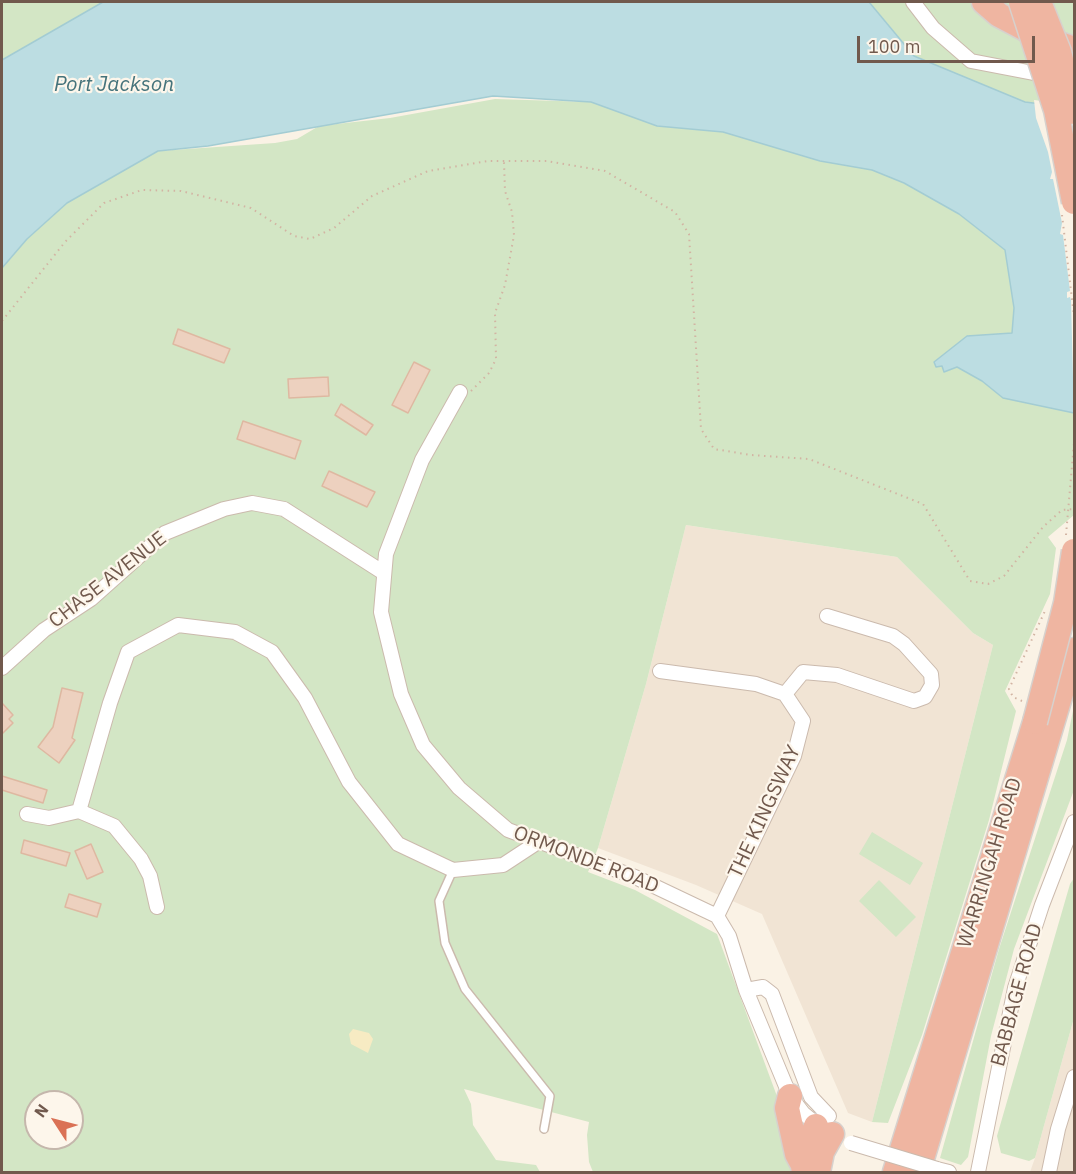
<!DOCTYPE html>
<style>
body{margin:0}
#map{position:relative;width:1076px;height:1174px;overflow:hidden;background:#faf2e5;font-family:"IBM Plex Sans",sans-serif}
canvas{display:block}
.frame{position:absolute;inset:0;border:3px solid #71594d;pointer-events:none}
.north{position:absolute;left:24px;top:1090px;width:60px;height:60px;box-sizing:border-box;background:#fdf6eb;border:2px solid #c5b7ac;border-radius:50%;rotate:306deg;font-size:16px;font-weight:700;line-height:24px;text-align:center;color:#71594d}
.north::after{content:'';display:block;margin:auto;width:21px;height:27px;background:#da7155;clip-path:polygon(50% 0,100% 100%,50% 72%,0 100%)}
.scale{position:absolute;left:857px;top:36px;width:178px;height:27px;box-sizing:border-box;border:3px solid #71594d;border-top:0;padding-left:8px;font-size:18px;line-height:21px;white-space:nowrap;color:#71594d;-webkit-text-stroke:4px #fdf6eb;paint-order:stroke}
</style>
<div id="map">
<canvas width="1076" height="1174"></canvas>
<div class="frame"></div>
<div class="north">N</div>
<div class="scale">100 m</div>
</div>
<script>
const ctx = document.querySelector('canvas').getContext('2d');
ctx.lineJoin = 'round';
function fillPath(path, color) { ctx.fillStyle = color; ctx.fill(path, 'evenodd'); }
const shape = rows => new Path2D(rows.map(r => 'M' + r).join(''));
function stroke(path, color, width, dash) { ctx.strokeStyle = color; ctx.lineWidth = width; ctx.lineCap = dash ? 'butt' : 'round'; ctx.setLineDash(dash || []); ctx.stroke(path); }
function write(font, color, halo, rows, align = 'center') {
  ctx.font = font + ' "IBM Plex Sans",sans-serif'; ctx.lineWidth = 4.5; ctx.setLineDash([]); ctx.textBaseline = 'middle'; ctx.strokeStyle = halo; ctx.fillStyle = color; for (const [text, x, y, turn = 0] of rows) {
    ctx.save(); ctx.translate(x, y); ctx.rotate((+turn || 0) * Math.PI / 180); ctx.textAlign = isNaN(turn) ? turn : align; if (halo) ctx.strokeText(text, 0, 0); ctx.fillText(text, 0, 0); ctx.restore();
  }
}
fillPath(shape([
 [686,525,897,557,973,633,993,645,872,1122,848,1113,762,914,696,885,598,848,646,684],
 [1074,1018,1074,1172,1030,1172,1035,1158]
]), '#f1e4d4');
fillPath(shape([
 [2,2,103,2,2,60],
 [869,2,1074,2,1074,108,1025,102,914,56],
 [495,99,591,102,657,126,723,132,820,161,872,170,904,183,959,214,1005,250,1014,308,1012,333,967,336,943,366,944,371,956,367,982,381,1003,398,1074,413,1074,515,1048,537,1056,548,1050,594,1005,691,1016,711,989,820,922,1035,888,1123,872,1122,993,645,973,633,897,557,686,525,646,684,598,848,588,872,635,890,717,934,778,1099,792,1172,593,1172,589,1162,587,1135,589,1122,464,1089,471,1104,473,1125,496,1160,536,1165,540,1172,2,1172,2,268,27,239,67,203,158,151,275,143,297,139,319,126,390,118],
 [36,1102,72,1102,72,1138,36,1138],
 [1074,706,1074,790,1014,949,991,1036,968,1157,961,1165,940,1158,999,949,1067,740],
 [872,832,923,863,910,885,859,854],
 [1074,878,1074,1018,1035,1158,1029,1161,1001,1153,997,1136,1070,884],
 [879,880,916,917,896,937,859,901]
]), '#d3e6c5');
fillPath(shape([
 [353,1029,369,1033,373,1039,368,1053,351,1044,349,1034]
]), '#f7ebc3');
const water = shape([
 [103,2,869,2,914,56,1025,102,1074,108,1074,413,1003,398,982,381,957,367,944,372,942,366,936,367,934,362,967,336,1012,333,1014,308,1005,250,959,214,904,183,872,170,820,161,723,132,657,126,591,102,493,96,208,146,158,151,67,203,27,239,2,268,2,60,103,2]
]);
fillPath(water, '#bcdde2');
stroke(water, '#a3ccd3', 1.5);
fillPath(shape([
 [1034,100,1074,105,1074,416,1071,300,1070,297,1067,298,1067,292,1070,291,1063,235,1060,234,1062,223,1053,179,1050,179,1052,172,1048,152,1036,118]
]), '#faf2e5');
const building = shape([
 [178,329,230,349,224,363,173,344,178,329],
 [414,362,430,370,408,413,392,405,414,362],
 [328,377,329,396,289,398,288,379,328,377],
 [341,404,373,425,366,435,335,415,341,404],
 [243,421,301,441,295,459,237,439,243,421],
 [329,471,375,492,367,507,322,486,329,471],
 [62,688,83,693,72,738,75,740,59,763,38,747,53,727,62,688],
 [2,703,13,715,9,719,13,723,2,734,2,703],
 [2,776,47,790,43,803,2,790,2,776],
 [24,840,70,853,66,866,21,853,24,840],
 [91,844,103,872,87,879,75,851,91,844],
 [69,894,101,904,97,917,65,907,69,894]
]);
fillPath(building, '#edd1bf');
stroke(building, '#deb8a1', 1.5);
const lane = shape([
 [453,870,439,901,445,943,465,989,550,1096,544,1129]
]);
const street = shape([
 [913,2,933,28,971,61,1049,76],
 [460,392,422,460,386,554,381,612,401,694,423,745,459,788,508,830,635,877,717,916,729,936,746,990,790,1096,803,1113,822,1129],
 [2,668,44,630,91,599,165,533,224,509,252,503,284,509,384,573],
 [660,671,756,684,785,694,803,721,794,756,717,916],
 [785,694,803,672,837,675,914,701,925,697,932,685,931,674,904,644,893,636,827,616],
 [79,811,110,703,128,652,178,625,235,632,272,652,305,698,349,782,398,844,453,870,503,865,538,842],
 [27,814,49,818,79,811,114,826,141,859,150,876,157,907],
 [746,990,763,987,772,994,811,1097,829,1116],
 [937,1169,949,1172],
 [978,1172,1015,988,1042,905,1074,822],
 [1049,1172,1058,1129,1074,1077]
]);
const highway = shape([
 [984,2,999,15,1018,25,1040,37,1074,49],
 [790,1096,787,1108,797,1154,803,1165],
 [803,1167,804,1153,816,1126],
 [818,1172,822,1152,832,1134],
 [895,1172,1035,722],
 [918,1172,1074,650]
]);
stroke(lane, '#cbbaad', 10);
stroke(street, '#cbbaad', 16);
stroke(highway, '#d7d1cd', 27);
stroke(shape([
 [2,321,65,242,104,203,142,190,181,191,251,208,294,236,310,239,334,228,372,196,428,171,488,161,547,161,605,171,675,212,689,234,701,429,714,449,751,455,809,459,923,504,970,581,988,584,1004,576,1043,527,1062,510,1074,509],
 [471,391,489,373,496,359,495,313,505,285,514,235,512,212,505,191,504,162],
 [1022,701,1013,697,1009,689,1045,611]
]), '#d2b4a3', 2, [1.5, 4.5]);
stroke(lane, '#fff', 7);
stroke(street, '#fff', 14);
stroke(highway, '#efb5a1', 24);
const streetBridge = shape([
 [851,1143,937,1169]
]);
const highwayBridge = shape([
 [1021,2,1056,110,1074,202],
 [1039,2,1059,52,1074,112],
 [1035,722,1066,603,1074,551]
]);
stroke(streetBridge, '#cbbaad', 16, []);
stroke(highwayBridge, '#d7d1cd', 27, []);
stroke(shape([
 [1062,215,1074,316],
 [1066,535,1074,443]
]), '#d2b4a3', 2, [1.5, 4.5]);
stroke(streetBridge, '#fff', 14);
stroke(highwayBridge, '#efb5a1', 24);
write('20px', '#71594d', '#fdf6eb', [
 ["CHASE AVENUE",108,580,-38],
 ["THE KINGSWAY",765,812,-65],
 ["ORMONDE ROAD",586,860,21],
 ["WARRINGAH ROAD",990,863,-73],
 ["BABBAGE ROAD",1017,995,-75]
]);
write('italic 21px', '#45737b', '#fdf6eb', [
 ["Port Jackson",114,85]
]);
</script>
